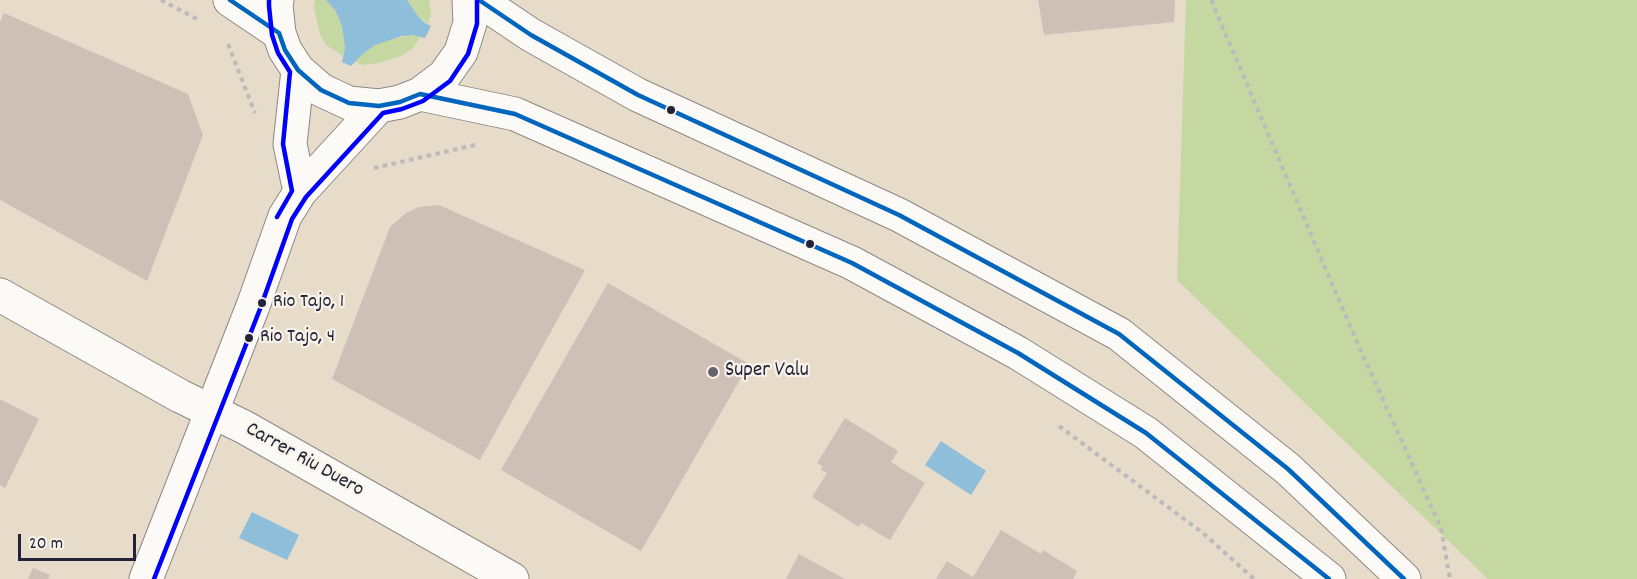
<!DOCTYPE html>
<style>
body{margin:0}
#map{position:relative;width:1637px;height:579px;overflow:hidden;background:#e7dbca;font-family:Dekko,sans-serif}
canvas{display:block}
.scale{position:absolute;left:18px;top:534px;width:118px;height:27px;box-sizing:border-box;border:3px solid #22223b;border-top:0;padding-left:8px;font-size:18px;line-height:21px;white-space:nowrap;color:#22223b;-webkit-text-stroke:4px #f7f3e8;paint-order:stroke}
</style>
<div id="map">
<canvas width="1637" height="579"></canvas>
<div class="scale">20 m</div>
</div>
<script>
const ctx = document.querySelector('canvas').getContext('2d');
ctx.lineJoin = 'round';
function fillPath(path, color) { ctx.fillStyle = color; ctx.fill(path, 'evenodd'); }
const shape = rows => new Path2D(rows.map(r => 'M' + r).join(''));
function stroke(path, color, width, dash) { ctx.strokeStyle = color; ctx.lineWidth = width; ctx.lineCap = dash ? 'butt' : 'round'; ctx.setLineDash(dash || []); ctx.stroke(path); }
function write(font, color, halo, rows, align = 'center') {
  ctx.font = font + ' Dekko,sans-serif'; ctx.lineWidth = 4.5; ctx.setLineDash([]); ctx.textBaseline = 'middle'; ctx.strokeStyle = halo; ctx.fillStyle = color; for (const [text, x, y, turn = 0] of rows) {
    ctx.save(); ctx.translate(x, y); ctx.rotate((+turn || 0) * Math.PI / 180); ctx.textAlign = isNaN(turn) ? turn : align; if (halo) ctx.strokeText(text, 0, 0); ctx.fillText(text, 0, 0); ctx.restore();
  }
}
fillPath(shape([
 [315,0,326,0,335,10,342,26,344,38,345,48,343,56,326,45,320,34,314,8],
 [407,0,429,0,431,15,428,24,418,16],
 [1186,0,1637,0,1637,579,1488,579,1177,280],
 [413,35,421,36,413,48,403,55,379,63,364,65,355,62,363,54,375,45,387,40]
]), '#c5d8a2');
fillPath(shape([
 [326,0,407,0,418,16,425,23,431,26,425,38,413,35,402,36,375,45,363,54,351,66,342,62,345,48,342,26,335,10],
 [941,441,986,471,971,495,925,465],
 [252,512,299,535,287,560,239,538]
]), '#8ebed9');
fillPath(shape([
 [1038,0,1175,0,1174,22,1044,35],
 [4,13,188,94,203,135,147,281,0,200,0,22],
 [439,205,585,270,480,460,332,379,390,227,406,213,419,207],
 [608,283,749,364,641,551,501,470],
 [0,399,39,419,5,488,0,485],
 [845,418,898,451,891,462,925,483,890,540,861,523,859,527,812,497,827,473,821,470,823,467,817,463],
 [1001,530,1041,554,1043,550,1077,571,1073,579,936,579,947,561,973,577],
 [799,554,845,579,786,579],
 [33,568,50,575,48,579,28,579]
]), '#cec0b7');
const minor = shape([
 [0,295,180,396,244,427,512,579]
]);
const tertiary = shape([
 [298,70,290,144,300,192],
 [146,579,253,306,285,216,300,192,379,106]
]);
const primary = shape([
 [230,0,279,33],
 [277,0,276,5,279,33,285,50,298,70,321,90,349,103,379,106,400,102,420,94,444,76,461,52,470,23,469,0],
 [479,0,531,35,638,95,899,215,1119,334,1288,469,1404,579],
 [420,94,515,114,852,263,1018,353,1146,433,1329,579]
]);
stroke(minor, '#8e8883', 35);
stroke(tertiary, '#8e8883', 35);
stroke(primary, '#8e8883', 35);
stroke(shape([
 [161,0,199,20],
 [1212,0,1213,5,1357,342,1441,528,1450,579],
 [228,44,255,113],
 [374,168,475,145],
 [1059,426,1203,533,1254,579]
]), '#bcbaba', 4, [4.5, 4.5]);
stroke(minor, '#fbfaf7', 33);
stroke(tertiary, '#fbfaf7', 33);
stroke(primary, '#fbfaf7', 33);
stroke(shape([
 [230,0,279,33,285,50,298,70,321,90,349,103,379,106,400,102,420,94,515,114,852,263,1018,353,1146,433,1329,579],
 [479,0,531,35,638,95,899,215,1119,334,1288,469,1404,579]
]), '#0065bd', 4.5);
stroke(shape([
 [269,0,269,6,272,35,278,53,290,72,283,144,292,191,277,217],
 [154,579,260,309,292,219,306,197,383,113,402,109,423,101,450,81,468,54,477,24,477,0]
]), '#00f', 4.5);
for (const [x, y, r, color] of [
 [671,110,5,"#22223b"],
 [810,244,5,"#22223b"],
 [262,303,5,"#22223b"],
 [249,338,5,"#22223b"],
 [713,372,6,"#67636d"]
]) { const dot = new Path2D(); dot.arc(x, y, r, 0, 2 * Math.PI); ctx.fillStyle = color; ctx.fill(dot); stroke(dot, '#f7f3e8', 2); }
write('20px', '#22223b', '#f7f3e8', [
 ["Rio Tajo, 1",273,303],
 ["Rio Tajo, 4",260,338]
], 'left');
write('21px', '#22223b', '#f7f3e8', [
 ["Super Valu",725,372]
], 'left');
write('21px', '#22223b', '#f7f3e8', [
 ["Carrer Riu Duero",304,461,29]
]);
</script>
